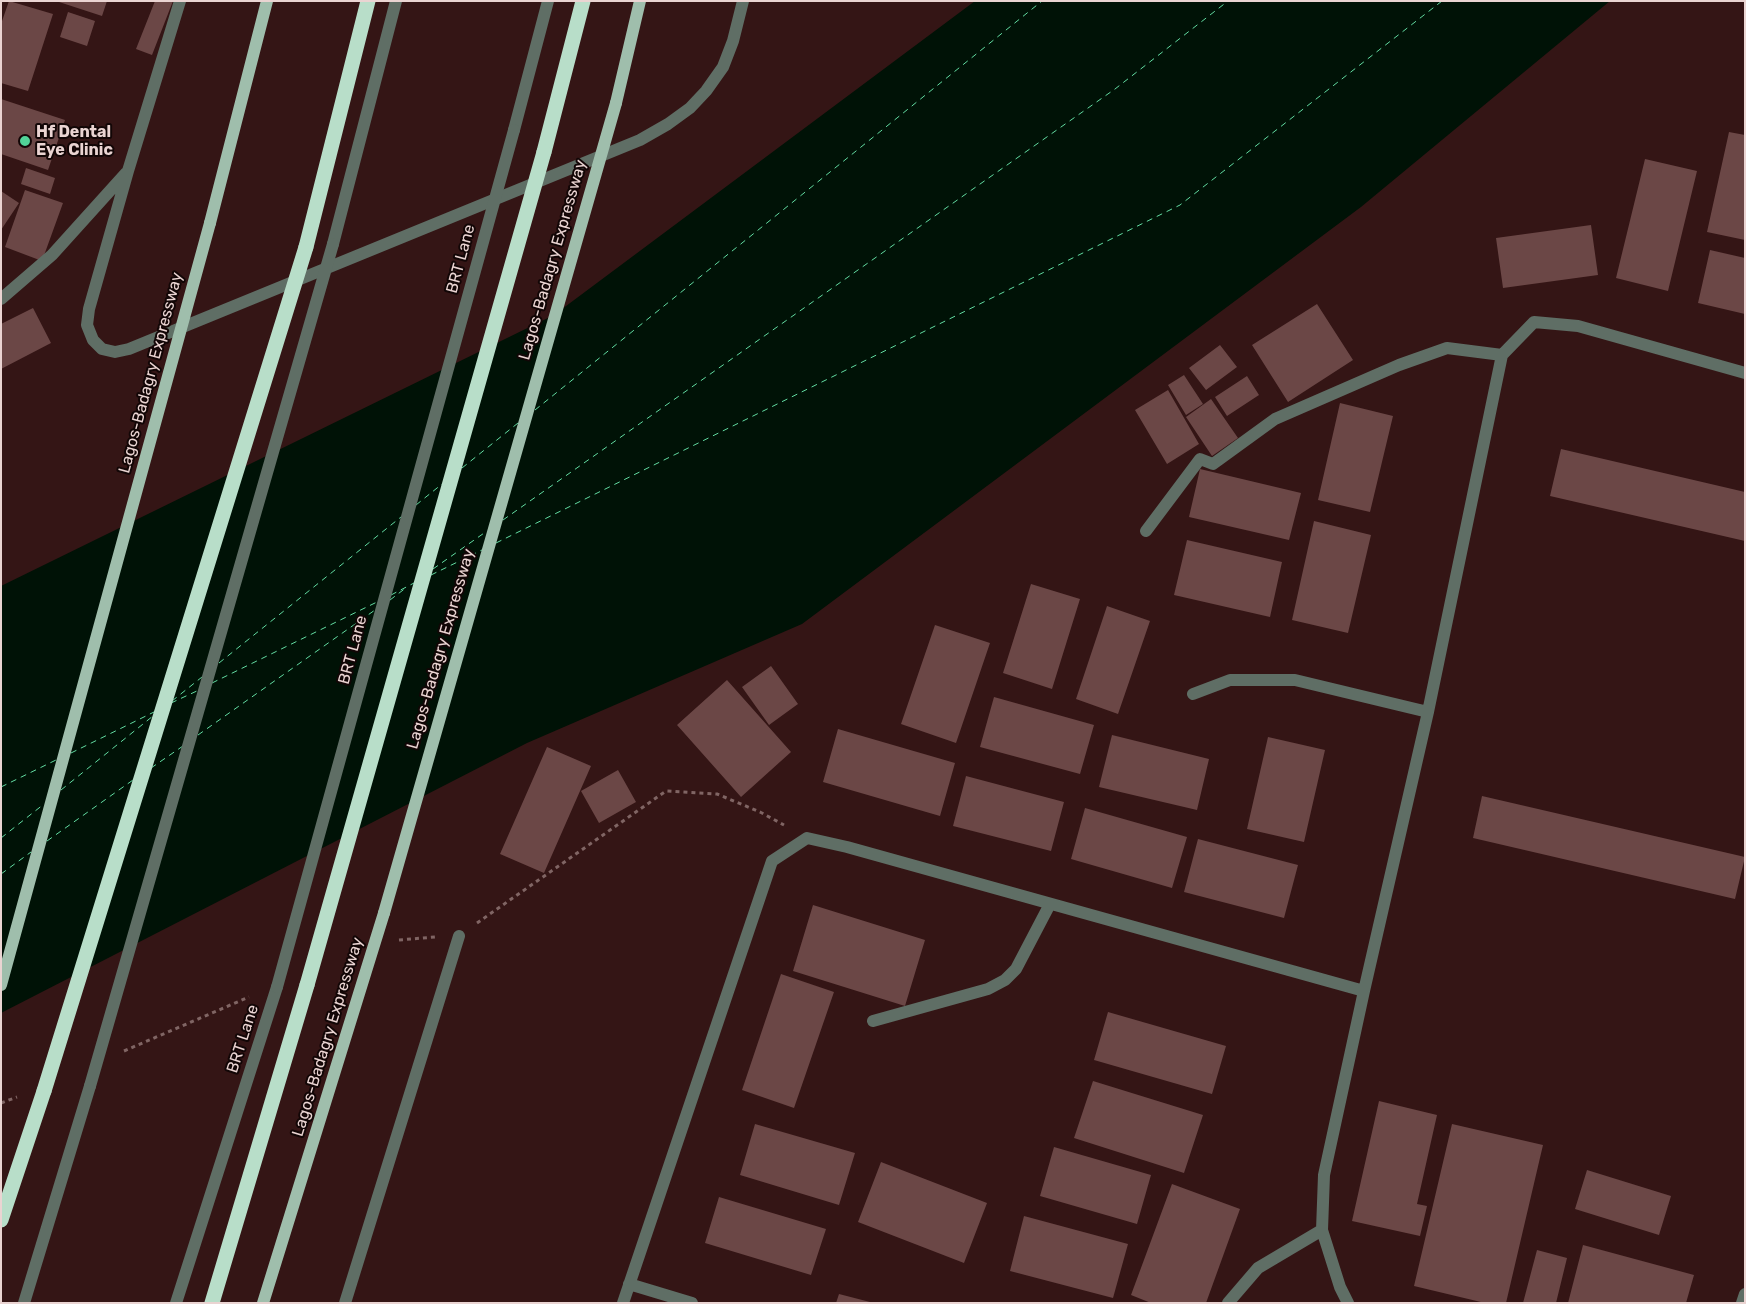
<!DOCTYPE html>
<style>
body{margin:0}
#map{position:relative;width:1746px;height:1304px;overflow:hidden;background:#341515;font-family:Rubik,sans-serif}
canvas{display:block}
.frame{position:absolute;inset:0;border:2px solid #ead4d2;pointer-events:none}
</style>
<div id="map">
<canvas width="1746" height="1304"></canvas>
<div class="frame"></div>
</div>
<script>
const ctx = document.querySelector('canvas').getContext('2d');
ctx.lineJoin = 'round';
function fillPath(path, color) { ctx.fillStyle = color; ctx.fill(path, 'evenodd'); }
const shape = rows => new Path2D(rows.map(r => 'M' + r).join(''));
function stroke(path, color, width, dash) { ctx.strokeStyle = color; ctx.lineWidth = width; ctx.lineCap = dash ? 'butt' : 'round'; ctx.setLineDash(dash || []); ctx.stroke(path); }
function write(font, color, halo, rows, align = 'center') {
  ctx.font = font + ' Rubik,sans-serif'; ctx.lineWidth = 4; ctx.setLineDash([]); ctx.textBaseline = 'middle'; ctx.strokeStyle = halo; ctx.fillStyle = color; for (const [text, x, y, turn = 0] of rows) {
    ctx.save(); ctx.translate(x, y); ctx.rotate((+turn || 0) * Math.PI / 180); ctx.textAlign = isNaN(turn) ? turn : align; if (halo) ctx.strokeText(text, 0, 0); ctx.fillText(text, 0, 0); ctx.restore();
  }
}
fillPath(shape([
 [975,1,1610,1,1361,207,802,624,527,743,1,1013,1,586,554,315]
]), '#001206');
stroke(shape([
 [535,410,1042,1],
 [462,468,518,423],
 [416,505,442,484],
 [503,520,1115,89,1228,1],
 [496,543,1180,205,1442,1],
 [433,569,487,531],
 [431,575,482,550],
 [391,595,414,583],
 [390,600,407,587],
 [219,663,401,517],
 [212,683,379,601],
 [172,701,202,677],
 [171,703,199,690],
 [198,735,375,610],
 [71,753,154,712],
 [151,768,183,746],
 [1,787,56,760],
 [61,790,153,716],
 [1,838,44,804],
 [47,841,133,780],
 [1,874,31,852]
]), '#62dca2', 1, [6, 5]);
fillPath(shape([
 [9,1,53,14,28,91,1,83,1,24],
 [56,1,107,1,102,16],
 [155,1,173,1,152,55,136,49],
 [68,12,95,21,87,46,60,37],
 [1,99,65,120,48,170,1,154],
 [1729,132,1745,135,1745,240,1707,232],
 [1645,159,1697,171,1668,291,1616,278],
 [26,168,55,178,50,194,21,184],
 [25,190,63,203,42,261,5,247],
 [1,191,19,203,1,230],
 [1591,225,1598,275,1503,288,1496,238],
 [1710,250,1745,258,1745,314,1698,303],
 [1317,304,1353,360,1288,402,1252,345],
 [33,308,51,343,1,369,1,324],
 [1220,345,1237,367,1206,390,1189,368],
 [1184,375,1203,404,1186,415,1168,385],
 [1247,376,1259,395,1227,416,1215,397],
 [1168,390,1199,444,1167,464,1135,410],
 [1211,399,1238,438,1212,456,1186,417],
 [1340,403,1393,416,1370,512,1318,500],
 [1561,449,1745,492,1745,541,1550,496],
 [1200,469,1301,493,1289,540,1189,517],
 [1314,521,1371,535,1348,633,1292,620],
 [1187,540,1282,562,1270,617,1174,595],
 [1031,584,1080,599,1052,689,1003,673],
 [1107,606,1150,621,1118,714,1076,699],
 [935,625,990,643,956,743,901,724],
 [771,666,798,704,769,725,742,687],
 [727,680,791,752,741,797,677,725],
 [994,697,1094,725,1080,774,980,747],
 [838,729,955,763,940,816,823,782],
 [1112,735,1209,759,1197,810,1099,787],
 [1268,737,1325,750,1304,842,1247,829],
 [547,747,591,766,544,873,500,854],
 [618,770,636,802,599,823,581,791],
 [966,776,1064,802,1051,851,953,826],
 [1482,796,1745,857,1735,899,1473,838],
 [1085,808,1187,837,1172,888,1071,859],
 [1198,839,1298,865,1284,918,1184,892],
 [813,905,925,940,905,1006,793,971],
 [781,974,834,992,794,1108,742,1090],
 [1108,1012,1226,1046,1212,1094,1094,1060],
 [1093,1081,1203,1115,1184,1173,1074,1138],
 [1379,1101,1437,1115,1417,1204,1427,1206,1420,1236,1352,1221],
 [755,1124,855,1153,839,1205,740,1175],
 [1452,1124,1543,1145,1506,1303,1485,1303,1414,1286],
 [1054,1147,1151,1175,1137,1224,1040,1196],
 [881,1162,987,1203,964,1263,858,1222],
 [1587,1170,1671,1196,1659,1235,1575,1209],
 [1172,1184,1240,1209,1206,1303,1151,1303,1131,1295],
 [719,1197,826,1229,811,1275,705,1243],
 [1024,1216,1128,1244,1113,1298,1010,1271],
 [1583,1245,1694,1275,1686,1303,1568,1303],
 [1537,1250,1567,1258,1556,1303,1523,1303],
 [839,1294,870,1302,870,1303,836,1303]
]), '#6b4746');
stroke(shape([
 [477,923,666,791,717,794,760,812,784,825],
 [399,940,435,937],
 [124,1051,249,997],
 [1,1103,17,1097]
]), '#806564', 3, [4, 4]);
stroke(shape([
 [180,1,128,171,89,309,87,325,93,340,102,349,115,352,129,349,640,140,668,124,690,108,706,91,723,67,733,41,743,1],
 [514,130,548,1],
 [333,244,396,1],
 [1,299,52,255,126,173],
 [1146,531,1200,459,1213,464,1275,419,1399,365,1447,348,1502,355],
 [1193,694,1230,680,1295,680,1428,712],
 [873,1021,988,989,1005,980,1016,969,1050,904],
 [629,1284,692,1303],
 [24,1303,90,1086],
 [176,1303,277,987],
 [345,1303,459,936],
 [623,1303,772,861,807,838,847,847,1364,991],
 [1228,1303,1258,1268,1322,1230],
 [1348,1303,1340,1287,1322,1230,1324,1175,1364,991,1428,712,1502,355,1534,322,1578,326,1745,373],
 [1742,1303,1745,1294]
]), '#5f6e65', 12);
stroke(shape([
 [616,103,640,1],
 [210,223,267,1],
 [263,1303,384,913]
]), '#9fbeac', 12);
stroke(shape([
 [544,152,583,1],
 [306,247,368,1],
 [1,1220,44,1091],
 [212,1303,307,985]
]), '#b8dec9', 15);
stroke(shape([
 [277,987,514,130],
 [90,1086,333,244]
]), '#5f6e65', 12);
stroke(shape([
 [384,913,616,103],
 [1,985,210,223]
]), '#9fbeac', 12);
stroke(shape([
 [307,985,544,152],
 [44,1091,306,247]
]), '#b8dec9', 15);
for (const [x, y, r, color] of [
 [25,141,6,"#51d398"]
]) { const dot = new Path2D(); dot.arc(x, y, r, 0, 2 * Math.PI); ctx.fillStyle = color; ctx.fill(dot); stroke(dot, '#120606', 2); }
write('bold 16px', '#ead4d2', '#120606', [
 ["Hf Dental",36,132],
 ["Eye Clinic",36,150]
], 'left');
write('16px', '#ead4d2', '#120606', [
 ["BRT Lane",461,259,-75],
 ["Lagos-Badagry Expressway",553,260,-74],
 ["Lagos-Badagry Expressway",151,373,-75],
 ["Lagos-Badagry Expressway",441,649,-74],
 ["BRT Lane",353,650,-75],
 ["Lagos-Badagry Expressway",328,1037,-73],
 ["BRT Lane",243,1039,-72]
]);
</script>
